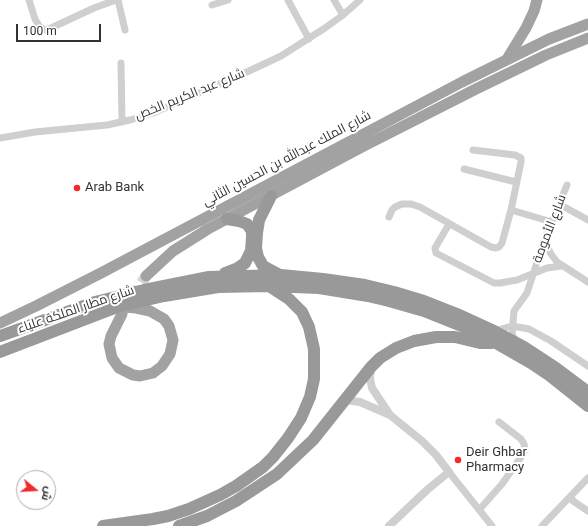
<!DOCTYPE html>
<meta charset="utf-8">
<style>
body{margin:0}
#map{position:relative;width:588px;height:526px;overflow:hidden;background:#fff;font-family:Roboto,Cairo,sans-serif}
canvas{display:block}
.north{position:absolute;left:16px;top:470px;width:40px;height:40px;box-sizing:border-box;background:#fff;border:1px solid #adadad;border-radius:50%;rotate:108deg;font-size:11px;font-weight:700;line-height:16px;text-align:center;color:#323232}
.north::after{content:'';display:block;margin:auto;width:14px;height:18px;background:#f32a2d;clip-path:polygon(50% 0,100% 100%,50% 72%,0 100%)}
.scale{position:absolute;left:16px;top:24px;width:85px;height:18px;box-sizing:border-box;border:2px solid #323232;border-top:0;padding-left:5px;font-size:12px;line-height:14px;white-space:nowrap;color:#323232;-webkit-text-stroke:3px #fff;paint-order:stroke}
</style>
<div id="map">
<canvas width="588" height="526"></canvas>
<div class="north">ش</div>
<div class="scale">100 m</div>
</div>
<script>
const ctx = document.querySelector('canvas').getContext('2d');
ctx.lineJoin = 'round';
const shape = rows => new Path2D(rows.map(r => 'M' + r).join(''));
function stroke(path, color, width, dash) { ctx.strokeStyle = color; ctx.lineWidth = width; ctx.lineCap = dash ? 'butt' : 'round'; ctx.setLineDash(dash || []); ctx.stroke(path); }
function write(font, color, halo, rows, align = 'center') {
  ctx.font = font + ' Roboto,Cairo,sans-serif'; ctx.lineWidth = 4; ctx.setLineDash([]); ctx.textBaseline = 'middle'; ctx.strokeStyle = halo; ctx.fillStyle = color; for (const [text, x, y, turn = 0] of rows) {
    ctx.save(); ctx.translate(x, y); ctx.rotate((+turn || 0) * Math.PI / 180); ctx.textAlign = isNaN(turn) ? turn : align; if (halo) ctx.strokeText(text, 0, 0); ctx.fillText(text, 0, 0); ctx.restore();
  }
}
stroke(shape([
 [133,297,146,276]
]), '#d6d6d6', 11, [11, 5.5]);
stroke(shape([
 [29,0,35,19,40,27,45,30,51,28,94,8,116,0],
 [118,0,125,30],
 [288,0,309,39],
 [334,0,343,15],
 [212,5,228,0],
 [121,63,122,122],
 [0,138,35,132,107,125,130,120,153,113,249,71,281,56,325,28,343,15,360,0],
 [464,169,516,182],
 [559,204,588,220],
 [511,210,552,222],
 [389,217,392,210,395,207,402,204,411,204,420,207,491,247,496,248,499,247,502,243,511,210,521,162,521,158,515,155,473,150],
 [449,224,435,248,436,253,494,283,500,283,517,280,547,268,561,266],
 [544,241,551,254,557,262,588,282],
 [494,331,512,326,529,329,551,341,588,366],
 [516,342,512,334,514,311,527,293,544,241,567,185],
 [449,472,492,526],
 [571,496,573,501,588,511],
 [479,510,502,484,521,457,525,450,524,444,521,439,499,422],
 [542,526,588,478]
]), '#cfcfcf', 7);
stroke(shape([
 [371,368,370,379,372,388,390,415],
 [345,400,360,402,390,415,422,441,436,455,449,472,427,490,389,526]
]), '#cfcfcf', 8);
stroke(shape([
 [507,59,526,28,534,11,537,0],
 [146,276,173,251,208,229,364,146,476,89,546,55,588,38],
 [122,314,111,336,109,344,112,358,119,368,133,375,140,376,153,373,162,366,170,354,173,340,169,326,164,319,150,311,136,308,123,307],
 [0,323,36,306,101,273,462,82,549,39,588,24]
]), '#a2a2a2', 11);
stroke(shape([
 [271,196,259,220,257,233,256,248,258,257,263,266,278,274],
 [225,273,238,268,245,263,251,251,252,237,252,231,247,224,239,221,227,219],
 [0,336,95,302,144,290,209,277,281,275,323,279,365,285,394,292,424,301,457,314,494,331,524,347,556,368,588,392],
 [0,352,120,306,164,296,218,287,269,286,319,288,368,296,389,301,424,311,464,327,484,336,531,363,549,375,588,406],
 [103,526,153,519,168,516,189,509,220,495,236,486,263,467,273,457,288,438,301,418,310,397,314,379,314,349,309,327,302,312,289,299,269,286],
 [179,526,207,516,236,501,277,474,313,440,371,367,380,358,396,348,414,341,436,337,455,337,480,343,492,343]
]), '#999', 12);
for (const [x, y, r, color] of [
 [77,188,4,"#f32a2d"],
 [458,460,4,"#f32a2d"]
]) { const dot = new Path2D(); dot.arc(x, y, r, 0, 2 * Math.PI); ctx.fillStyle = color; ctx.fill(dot); stroke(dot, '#fff', 1.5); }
write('13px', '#323232', '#fff', [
 ["شارع عبد الكريم الخص",190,95,-22],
 ["شارع الملك عبدالله بن الحسين الثاني",287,159,-28],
 ["شارع الأمومة",550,229,-69],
 ["شارع مطار الملكة علياء",76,310,-19]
]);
write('13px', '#323232', '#fff', [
 ["Arab Bank",85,188],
 ["Deir Ghbar",466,453],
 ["Pharmacy",466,468]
], 'left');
</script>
